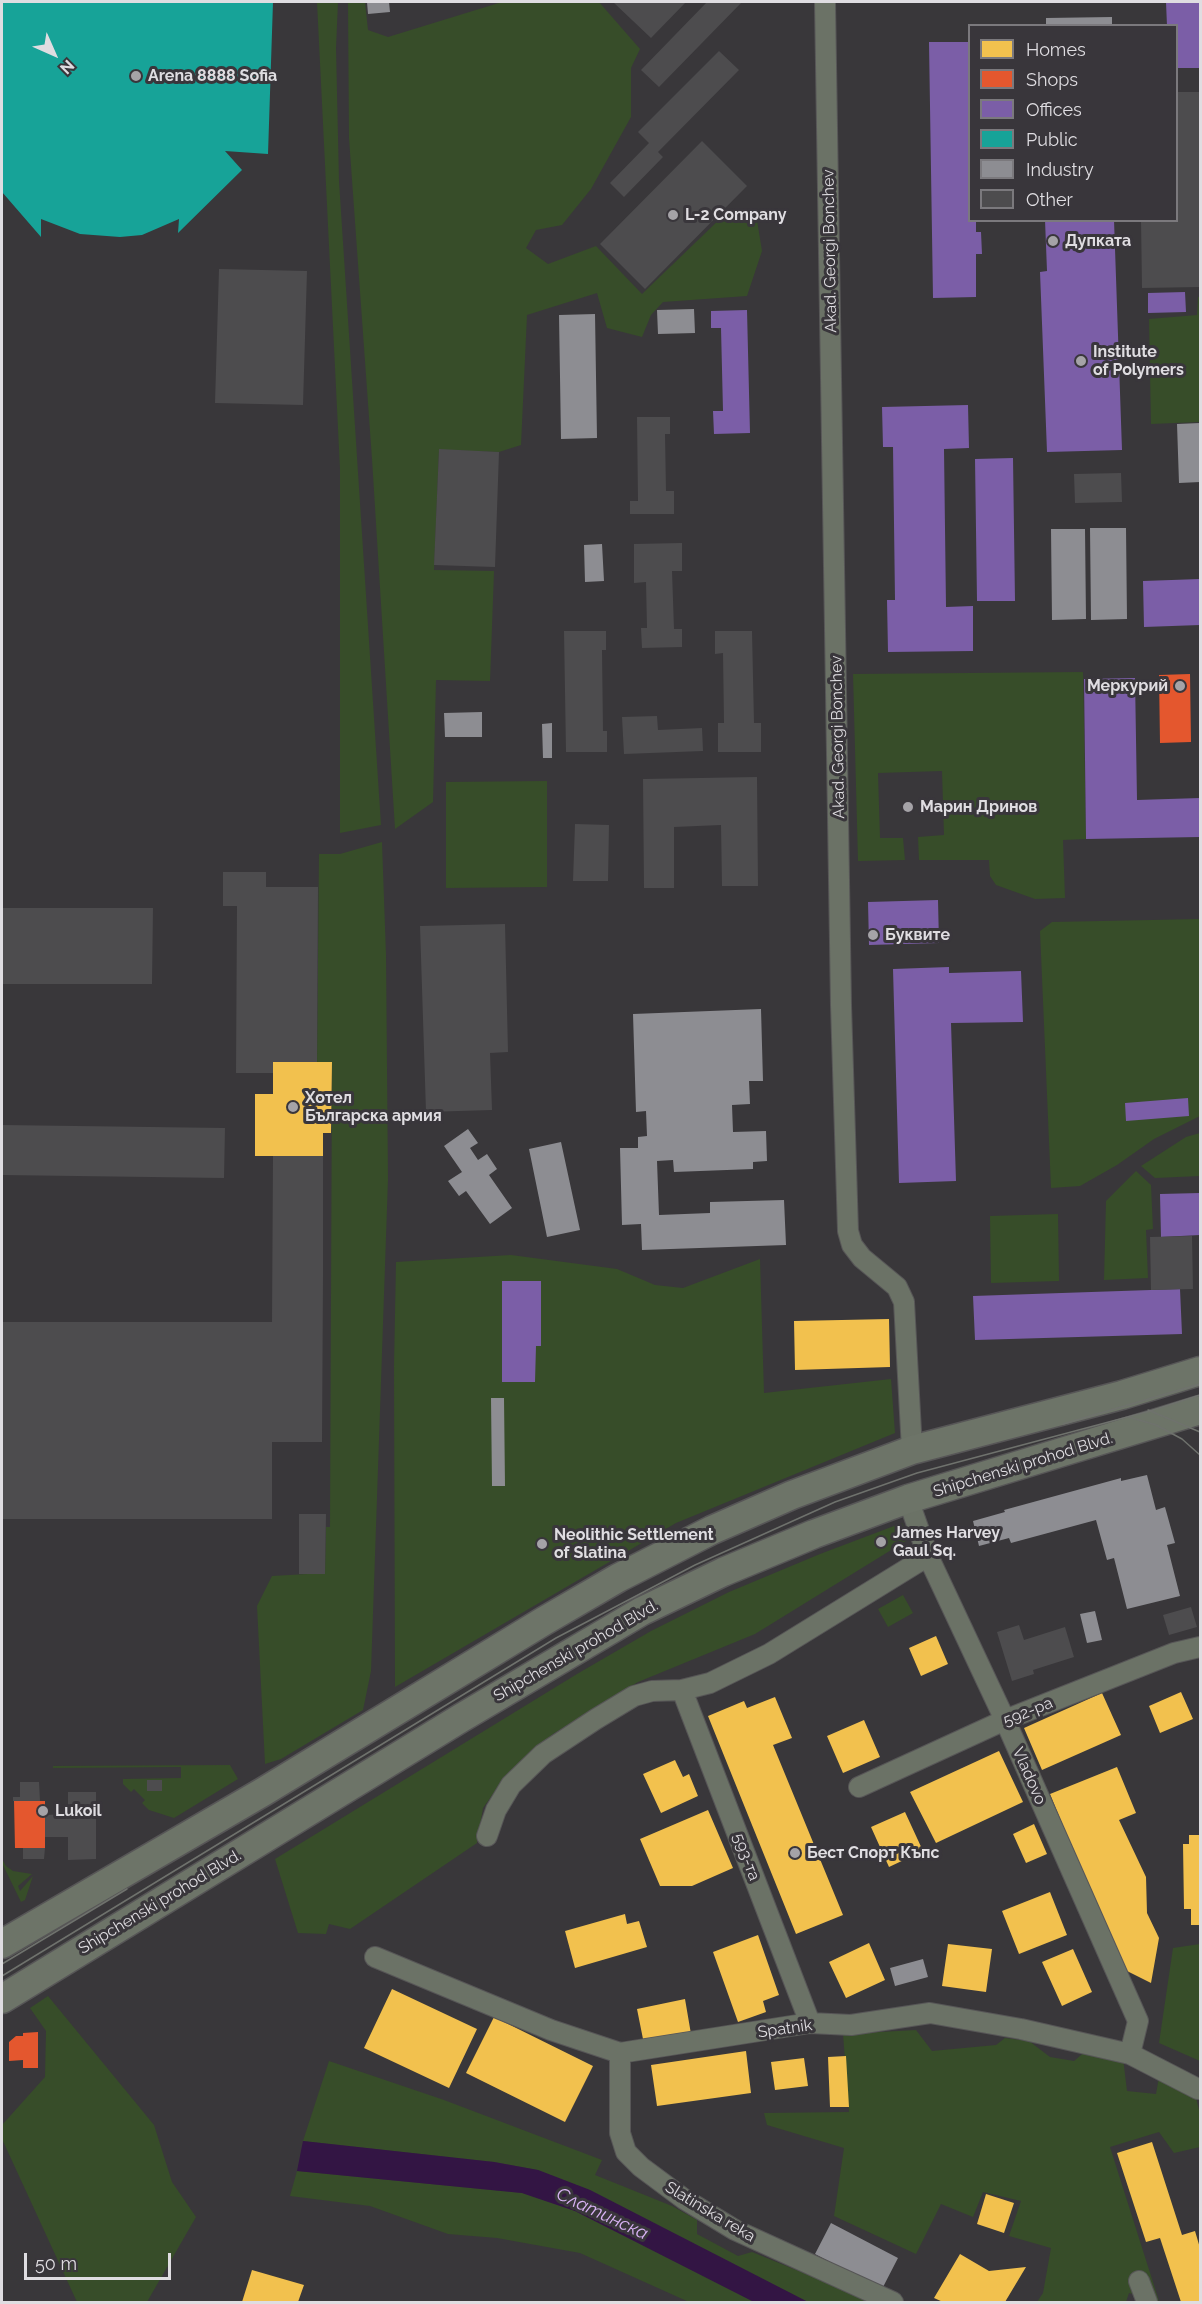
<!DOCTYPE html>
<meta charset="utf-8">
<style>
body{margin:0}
#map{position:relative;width:1202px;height:2304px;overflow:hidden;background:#39373a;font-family:Raleway,sans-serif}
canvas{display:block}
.frame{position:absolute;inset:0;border:3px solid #dfdde1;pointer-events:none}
.legend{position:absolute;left:968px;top:24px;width:210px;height:198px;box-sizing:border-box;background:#39363b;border:2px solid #7b797d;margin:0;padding:8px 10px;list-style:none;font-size:18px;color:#dfdde1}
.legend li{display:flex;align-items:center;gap:12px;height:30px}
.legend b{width:30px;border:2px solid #7b797d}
.north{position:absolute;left:24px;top:24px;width:60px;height:60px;-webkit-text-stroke:4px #39363b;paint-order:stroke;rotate:135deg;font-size:16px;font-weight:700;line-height:24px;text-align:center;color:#dfdde1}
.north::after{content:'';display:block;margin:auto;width:21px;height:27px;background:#dfdde1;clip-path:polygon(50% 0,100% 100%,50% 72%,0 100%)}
.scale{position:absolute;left:24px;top:2253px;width:147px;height:27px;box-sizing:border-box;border:3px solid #dfdde1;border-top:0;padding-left:8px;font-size:18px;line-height:21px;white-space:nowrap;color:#dfdde1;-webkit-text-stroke:4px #39363b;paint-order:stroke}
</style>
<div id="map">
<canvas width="1202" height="2304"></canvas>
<div class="frame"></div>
<ul class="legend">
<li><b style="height:16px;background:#f2c14e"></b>Homes</li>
<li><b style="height:16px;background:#e4572e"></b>Shops</li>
<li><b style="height:16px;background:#7b5ea7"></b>Offices</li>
<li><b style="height:16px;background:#17a398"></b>Public</li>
<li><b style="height:16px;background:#8d8d92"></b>Industry</li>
<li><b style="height:16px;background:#4d4c4e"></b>Other</li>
</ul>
<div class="north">N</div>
<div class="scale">50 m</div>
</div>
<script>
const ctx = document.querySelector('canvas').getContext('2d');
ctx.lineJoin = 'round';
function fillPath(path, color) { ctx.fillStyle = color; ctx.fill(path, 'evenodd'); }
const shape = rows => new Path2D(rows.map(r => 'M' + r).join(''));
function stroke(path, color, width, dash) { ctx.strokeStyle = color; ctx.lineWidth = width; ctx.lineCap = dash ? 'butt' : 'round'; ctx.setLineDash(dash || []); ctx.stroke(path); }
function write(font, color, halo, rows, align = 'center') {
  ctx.font = font + ' Raleway,sans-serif'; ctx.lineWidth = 6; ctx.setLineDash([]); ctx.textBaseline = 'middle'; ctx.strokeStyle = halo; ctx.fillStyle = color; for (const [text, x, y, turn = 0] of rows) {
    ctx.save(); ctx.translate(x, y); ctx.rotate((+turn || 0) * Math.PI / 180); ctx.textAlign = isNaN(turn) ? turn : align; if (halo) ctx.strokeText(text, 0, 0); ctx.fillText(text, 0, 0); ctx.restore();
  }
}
fillPath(shape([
 [317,2,338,2,336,48,339,181,381,825,340,833,340,469],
 [348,2,365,2,368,30,388,37,502,2,599,2,640,49,631,68,631,117,591,189,562,225,536,230,526,248,548,264,596,246,642,294,724,215,756,214,762,251,747,296,663,302,651,315,642,337,607,328,597,293,527,315,521,445,499,452,439,450,434,570,494,571,490,681,436,680,433,802,395,829,372,459,349,138],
 [1198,297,1200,297,1200,422,1151,424,1149,319,1197,315],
 [1083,672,1086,839,1063,840,1065,898,1035,899,996,885,990,876,989,860,919,860,918,837,944,835,942,771,878,773,880,838,903,838,905,860,858,861,853,674],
 [547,781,547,887,446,888,446,782],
 [382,842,386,955,388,1179,371,1671,363,1710,281,1759,265,1764,257,1606,272,1576,325,1573,326,1527,330,1527,332,1062,317,1062,319,854,340,854],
 [1200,919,1200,1116,1154,1139,1117,1165,1080,1186,1051,1188,1040,931,1052,922],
 [1200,1133,1200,1176,1155,1178,1141,1166,1186,1137],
 [1136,1171,1151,1185,1153,1229,1146,1230,1148,1278,1104,1280,1106,1201],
 [1058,1214,1059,1281,991,1283,990,1216],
 [511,1255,617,1269,655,1285,683,1288,760,1259,764,1393,891,1379,895,1433,676,1523,395,1687,394,1366,396,1262],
 [902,1523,909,1539,755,1634,638,1682,553,1734,503,1780,483,1808,477,1843,350,1929,329,1924,326,1934,298,1933,275,1859,577,1674,651,1631,729,1592,820,1554],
 [903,1595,913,1613,888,1627,878,1609],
 [230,1765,238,1779,174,1818,149,1810,142,1803,145,1800,134,1789,131,1792,123,1784,123,1779,181,1778,181,1767,53,1768,53,1766],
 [2,1859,6,1866,13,1871,32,1874,18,1886,20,1891,33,1876,25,1900,21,1902,2,1863],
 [1200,1944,1200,2061,1159,2043,1173,1948],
 [48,1996,154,2125,172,2182,196,2217,147,2302,77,2302,2,2139,2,2125,45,2077,46,2031,30,2008],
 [916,2030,932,2051,996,2045,1005,2038,1029,2041,1050,2057,1074,2061,1087,2050,1123,2058,1127,2091,1156,2094,1159,2077,1195,2094,1200,2114,1200,2147,1174,2153,1159,2132,1110,2147,1159,2301,1129,2293,1126,2302,1037,2302,1043,2293,1051,2248,1009,2236,1021,2201,983,2192,973,2217,941,2204,916,2254,834,2216,844,2148,767,2125,764,2113,849,2112,843,2034],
 [329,2061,444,2100,602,2160,595,2175,672,2206,697,2220,697,2234,738,2256,752,2252,828,2283,868,2302,808,2302,590,2190,538,2170,494,2162,303,2141],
 [297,2171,522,2193,575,2211,754,2302,689,2302,580,2253,497,2238,448,2234,370,2206,290,2196]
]), '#374d29');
fillPath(shape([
 [303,2141,494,2162,538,2170,590,2190,808,2302,754,2302,575,2211,522,2193,297,2171]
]), '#331544');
fillPath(shape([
 [273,1062,332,1062,331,1133,323,1133,323,1156,255,1156,255,1094,273,1094],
 [889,1319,890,1367,795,1370,794,1321],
 [936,1636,948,1664,921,1676,909,1648],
 [1181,1692,1193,1719,1160,1733,1149,1706],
 [1102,1693,1121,1735,1042,1770,1024,1728],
 [775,1697,792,1738,773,1745,843,1915,796,1934,708,1716,744,1701,747,1708],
 [864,1720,880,1757,843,1773,827,1736],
 [999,1751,1023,1802,936,1843,910,1792],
 [675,1760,683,1777,689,1774,698,1796,661,1813,643,1774],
 [1117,1767,1136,1813,1119,1820,1146,1877,1147,1913,1159,1938,1151,1983,1121,1968,1050,1794],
 [708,1810,733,1868,692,1886,660,1886,640,1839],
 [905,1812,923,1851,889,1867,871,1827],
 [1034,1824,1047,1854,1026,1863,1013,1834],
 [1189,1835,1200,1835,1200,1925,1191,1925,1191,1909,1184,1909,1183,1844,1189,1844],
 [1050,1892,1067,1935,1019,1954,1002,1911],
 [625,1914,627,1924,639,1921,647,1947,575,1968,565,1931],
 [758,1935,779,1995,763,2001,766,2012,738,2022,713,1952],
 [869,1943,885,1980,846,1998,829,1962],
 [948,1944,992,1949,986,1992,942,1986],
 [1073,1949,1092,1992,1062,2006,1042,1962],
 [392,1989,477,2029,449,2088,364,2048],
 [685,1999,691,2034,644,2044,637,2009],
 [494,2017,593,2066,565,2122,466,2073],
 [746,2051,751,2093,657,2106,651,2065],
 [846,2056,849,2107,830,2107,828,2057],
 [804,2058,808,2086,775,2090,771,2062],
 [1152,2142,1182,2235,1195,2231,1200,2248,1200,2302,1181,2302,1160,2238,1146,2242,1117,2153],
 [986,2194,1014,2203,1004,2233,977,2224],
 [960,2254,989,2271,1026,2267,1005,2302,943,2302,934,2298],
 [252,2270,304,2285,298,2302,242,2302]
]), '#f2c14e');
fillPath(shape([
 [1190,674,1191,742,1160,743,1159,675],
 [14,1801,45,1801,45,1848,15,1848],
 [38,2032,38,2068,23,2068,23,2060,9,2061,9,2042,16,2036,23,2036,23,2033]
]), '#e4572e');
fillPath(shape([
 [1166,2,1200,2,1200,68,1176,68,1176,26,1167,26],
 [929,42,970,42,970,220,976,220,976,232,981,232,982,254,976,254,976,297,933,298],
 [1045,220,1114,220,1122,450,1047,452,1040,272,1047,271],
 [1185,292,1186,312,1148,313,1148,293],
 [747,310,750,433,714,434,713,411,723,411,721,328,711,328,711,311],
 [968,405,969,448,944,449,946,607,973,606,973,651,888,652,887,600,895,600,893,447,883,447,882,407],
 [1013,458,1015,601,977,601,975,459],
 [1200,579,1200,625,1144,627,1143,581],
 [1135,678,1137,800,1200,798,1200,837,1086,839,1084,679],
 [938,900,939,943,869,945,868,902],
 [949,967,949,973,1021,971,1023,1022,951,1023,956,1181,899,1183,893,969],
 [1188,1098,1189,1116,1126,1121,1125,1103],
 [1200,1193,1200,1235,1161,1237,1160,1194],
 [502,1281,541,1281,541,1346,536,1346,535,1382,502,1382],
 [1180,1289,1182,1334,975,1340,973,1296]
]), '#7b5ea7');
fillPath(shape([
 [2,2,273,2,268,154,225,151,242,170,178,233,179,219,142,235,120,237,80,234,41,219,41,237,2,192]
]), '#17a398');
fillPath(shape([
 [367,2,389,2,390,12,368,14],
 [1112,17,1112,26,1046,26,1046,18],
 [694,309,695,333,658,334,657,310],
 [595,314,597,438,561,439,559,315],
 [1200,423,1200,482,1179,483,1177,424],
 [1090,528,1126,528,1127,619,1091,620],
 [1051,529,1085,529,1086,619,1052,620],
 [602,544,604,581,585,582,584,545],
 [482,712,482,737,445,737,444,713],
 [552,723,552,758,543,758,542,724],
 [761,1009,763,1081,749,1081,750,1104,732,1105,733,1132,766,1131,767,1161,753,1162,753,1169,674,1172,673,1160,657,1161,659,1215,710,1213,710,1202,784,1200,786,1245,642,1250,641,1224,622,1225,620,1148,638,1148,638,1137,647,1136,646,1111,636,1112,633,1014],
 [468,1129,478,1143,470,1148,478,1160,487,1154,497,1169,489,1175,512,1208,490,1224,466,1191,459,1196,448,1181,462,1172,444,1146],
 [561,1142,580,1230,547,1237,529,1149],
 [491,1398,504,1398,505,1486,492,1486],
 [1147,1475,1156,1510,1165,1507,1175,1543,1167,1545,1180,1596,1127,1609,1114,1558,1107,1560,1096,1520,1011,1543,1009,1538,979,1546,973,1521,1005,1512,1004,1510,1121,1478,1121,1481],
 [1095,1611,1102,1640,1087,1643,1080,1614],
 [923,1959,928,1977,895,1986,890,1968],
 [831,2223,898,2258,882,2289,815,2254]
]), '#8d8d92');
fillPath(shape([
 [613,2,686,2,651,38],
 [707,2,742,2,659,87,641,70],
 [719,51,739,70,658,152,663,157,624,197,610,183,649,143,638,132],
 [1176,92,1200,92,1200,287,1142,288,1141,220,1176,220],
 [702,141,747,186,645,289,600,244],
 [219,269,307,271,303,405,215,403],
 [637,417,670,417,670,434,665,434,666,491,674,491,674,514,630,514,630,501,638,501],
 [439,449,499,452,495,567,434,565],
 [1121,473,1122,502,1075,503,1074,474],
 [682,543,682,571,672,571,674,629,682,629,682,647,642,648,641,628,647,628,646,582,634,583,634,544],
 [564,631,606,631,606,650,602,650,603,731,607,731,607,752,566,752],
 [715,631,752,631,754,723,761,723,761,752,718,752,718,723,724,723,723,653,715,654],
 [657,716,658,730,702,728,703,751,624,754,622,717],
 [757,777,758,886,722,886,721,825,674,827,674,888,644,888,643,779],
 [575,824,609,825,608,881,573,881],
 [223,872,266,872,266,887,318,887,317,1062,273,1062,273,1073,236,1073,237,906,223,906],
 [2,908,153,908,152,984,2,984],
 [505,924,508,1052,490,1053,492,1110,426,1112,420,926],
 [2,1125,225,1128,224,1178,2,1175],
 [273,1156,323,1156,323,1276,322,1442,272,1442,272,1519,2,1519,2,1322,272,1322],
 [1192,1236,1193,1289,1151,1290,1150,1237],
 [299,1514,326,1514,325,1574,299,1574],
 [1191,1607,1197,1627,1169,1635,1163,1615],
 [1019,1625,1024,1640,1065,1627,1074,1657,1033,1670,1034,1674,1012,1681,997,1632],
 [147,1780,162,1780,162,1791,147,1791],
 [20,1782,39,1782,40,1801,13,1801,13,1797,20,1797],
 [68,1792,96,1792,96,1859,68,1860,68,1837,45,1837,45,1815,68,1814],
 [23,1848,45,1848,44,1859,23,1859]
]), '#4d4c4e');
const minor = shape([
 [825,2,841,1005,848,1231,852,1245,862,1258,897,1287,904,1302,912,1450],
 [908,1499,928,1556,1005,1720,1138,2021,1130,2054],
 [682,1690,810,2023],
 [859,1787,1005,1720,1174,1653,1200,1647],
 [487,1836,496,1810,511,1785,543,1754,596,1719,634,1696,652,1691,682,1690,710,1683,769,1654,928,1556],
 [375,1957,551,2030,620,2053,810,2023,851,2025,930,2013,1021,2029,1130,2054,1198,2089,1200,2089],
 [620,2053,620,2133,626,2152,641,2167,684,2199,735,2230,893,2302],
 [1139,2281,1147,2302]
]);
const secondary = shape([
 [2,1944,263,1792,544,1621,618,1578,712,1530,792,1495,912,1450,1122,1395,1200,1371],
 [2,1999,461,1718,642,1611,723,1572,814,1534,908,1499,1200,1410]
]);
stroke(minor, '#575657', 22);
stroke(secondary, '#575657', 31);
stroke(minor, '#6b7266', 20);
stroke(secondary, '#6d7468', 28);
stroke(shape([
 [1148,1410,1200,1432],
 [1129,1417,1156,1425,1182,1439,1200,1455],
 [1063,1424,1200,1384],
 [2,1964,127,1889],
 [2,1976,556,1638,695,1565,835,1502,917,1473,1150,1411,1200,1395]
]), '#6f726d', 1.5);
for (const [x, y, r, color] of [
 [136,76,6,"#a5a3a7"],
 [673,215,6,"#a5a3a7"],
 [1053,241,6,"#a5a3a7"],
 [1081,361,6,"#a5a3a7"],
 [1180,686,6,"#a5a3a7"],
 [908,807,6,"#a5a3a7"],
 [873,935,6,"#a5a3a7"],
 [293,1107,6,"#a5a3a7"],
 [881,1542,6,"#a5a3a7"],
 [542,1544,6,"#a5a3a7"],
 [43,1811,6,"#a5a3a7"],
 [795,1853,6,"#a5a3a7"]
]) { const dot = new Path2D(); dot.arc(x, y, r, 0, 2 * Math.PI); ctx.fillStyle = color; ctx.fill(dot); stroke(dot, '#39363b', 2); }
write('bold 16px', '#dfdde1', '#39363b', [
 ["Arena 8888 Sofia",148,76],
 ["L-2 Company",685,215],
 ["Дупката",1065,241],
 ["Institute",1093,352],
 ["of Polymers",1093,370],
 ["Меркурий",1168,686,"right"],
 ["Марин Дринов",920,807],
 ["Буквите",885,935],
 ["Хотел",305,1098],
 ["Българска армия",305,1116],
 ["James Harvey",893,1533],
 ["Gaul Sq.",893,1551],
 ["Neolithic Settlement",554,1535],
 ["of Slatina",554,1553],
 ["Lukoil",55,1811],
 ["Бест Спорт Къпс",807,1853]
], 'left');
write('16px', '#dfdde1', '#39363b', [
 ["Akad. Georgi Bonchev",830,251,-91],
 ["Akad. Georgi Bonchev",838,737,-91],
 ["Shipchenski prohod Blvd.",1023,1465,-17],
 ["Shipchenski prohod Blvd.",576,1651,-30],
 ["592-ра",1028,1712,-22],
 ["Vladovo",1029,1776,66],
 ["593-та",746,1857,69],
 ["Shipchenski prohod Blvd.",160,1902,-31],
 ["Spatnik",785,2029,-8],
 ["Slatinska reka",710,2212,31]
]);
write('italic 18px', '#d9b3f5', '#39363b', [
 ["Слатинска",602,2214,25]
]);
</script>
